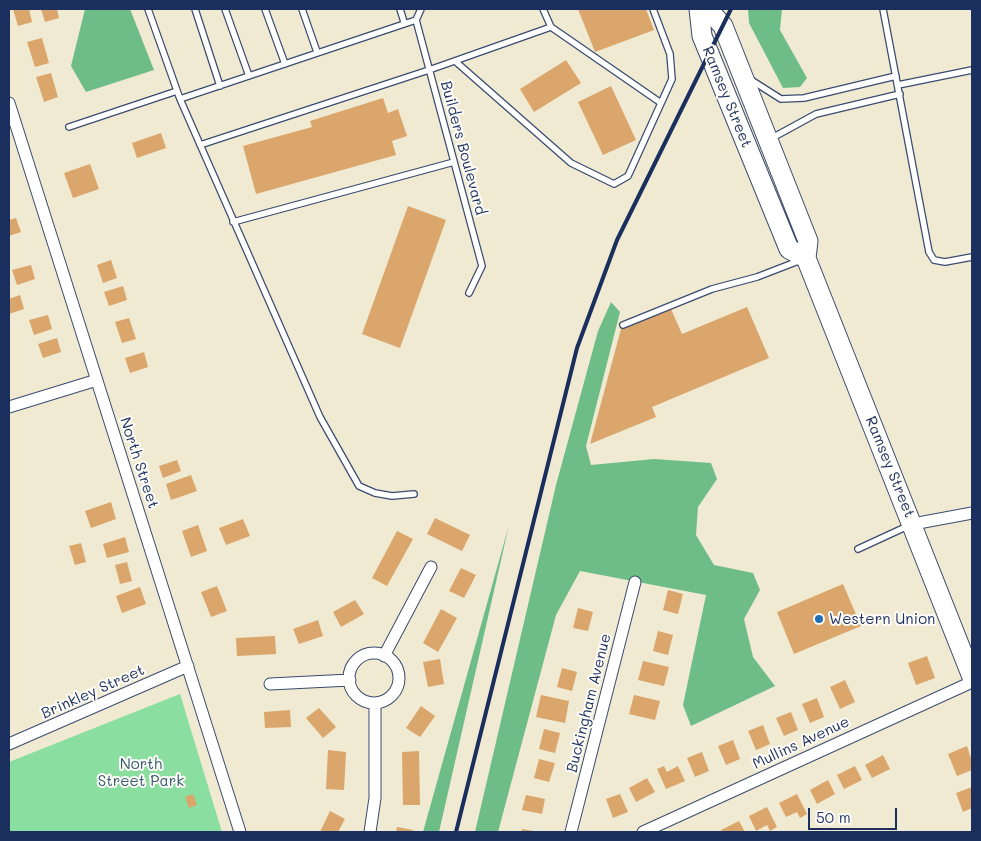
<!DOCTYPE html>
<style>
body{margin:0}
#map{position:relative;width:981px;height:841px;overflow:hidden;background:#f0ead2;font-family:Mali,sans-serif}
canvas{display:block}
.frame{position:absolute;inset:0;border:10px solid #1b2f5e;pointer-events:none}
.scale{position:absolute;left:808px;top:808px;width:89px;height:22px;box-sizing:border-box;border:2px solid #1b2f5e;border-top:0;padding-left:6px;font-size:15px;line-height:18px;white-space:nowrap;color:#1b2f5e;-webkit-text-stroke:4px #fdfcf7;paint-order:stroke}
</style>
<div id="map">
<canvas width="981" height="841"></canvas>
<div class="frame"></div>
<div class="scale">50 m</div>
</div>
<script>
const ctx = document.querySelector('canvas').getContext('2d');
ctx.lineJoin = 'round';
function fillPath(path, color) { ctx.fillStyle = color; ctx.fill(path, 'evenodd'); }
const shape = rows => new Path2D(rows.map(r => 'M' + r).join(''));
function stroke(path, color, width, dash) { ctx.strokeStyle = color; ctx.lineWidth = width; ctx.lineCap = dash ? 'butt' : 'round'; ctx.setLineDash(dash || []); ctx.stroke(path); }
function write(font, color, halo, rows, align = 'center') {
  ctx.font = font + ' Mali,sans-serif'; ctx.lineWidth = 4; ctx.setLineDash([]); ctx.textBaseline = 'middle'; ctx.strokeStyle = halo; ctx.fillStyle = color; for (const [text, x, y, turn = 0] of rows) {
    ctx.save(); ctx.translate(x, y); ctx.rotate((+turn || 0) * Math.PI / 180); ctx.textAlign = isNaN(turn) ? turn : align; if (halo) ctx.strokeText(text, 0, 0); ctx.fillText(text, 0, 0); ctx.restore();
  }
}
fillPath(shape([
 [180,694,222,832,9,832,9,762]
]), '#89dea0');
fillPath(shape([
 [85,9,130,9,154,70,86,92,71,66],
 [748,9,782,9,780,30,807,78,800,87,783,88,749,23],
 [611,302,620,312,586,446,591,465,654,459,711,463,717,479,698,507,696,535,714,565,753,573,760,590,744,619,753,657,775,686,691,726,683,705,706,595,580,571,556,615,498,832,475,832,556,485,598,331],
 [509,525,439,832,423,832]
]), '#6ebd86');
fillPath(shape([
 [13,9,29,9,32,22,18,26],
 [41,9,57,9,59,18,45,22],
 [578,9,646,9,654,30,595,52],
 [42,38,49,63,35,67,27,42],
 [566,60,581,83,534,112,520,89],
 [51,73,58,97,44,102,36,77],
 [611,86,636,140,603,155,578,102],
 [383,98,388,113,398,109,407,136,392,141,396,155,256,194,243,146,312,127,310,121],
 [161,133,166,148,137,158,132,143],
 [90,164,99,189,73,198,64,173],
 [408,206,446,220,400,348,362,334],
 [16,218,21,232,9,236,9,220],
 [111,260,117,278,103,283,97,265],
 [31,265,35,279,17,285,12,270],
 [123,286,127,300,109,306,104,292],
 [20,295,24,309,9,314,9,299],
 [747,307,769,358,652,407,656,417,590,444,621,329,671,309,682,334],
 [48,315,52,329,34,335,29,320],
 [129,318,136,339,122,343,115,322],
 [57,338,61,352,43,358,38,344],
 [144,352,148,367,130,373,125,358],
 [177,460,181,471,163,478,159,466],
 [191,475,197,491,171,500,166,484],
 [111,502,116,519,91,528,85,511],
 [435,518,470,535,462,551,427,534],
 [243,519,250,536,226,545,219,528],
 [198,525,207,551,191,557,182,531],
 [397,531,413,539,387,586,372,578],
 [125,537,129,552,107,558,103,544],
 [81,543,86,562,75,565,69,546],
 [127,562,132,581,120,584,115,565],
 [461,568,476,575,464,598,449,591],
 [843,584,861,626,794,654,777,612],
 [217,586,227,611,211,617,201,592],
 [140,587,146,604,122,613,116,596],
 [668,590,683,594,678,614,663,610],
 [355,600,364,614,341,627,333,612],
 [578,608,593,612,588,631,573,628],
 [441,609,457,618,438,652,423,643],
 [318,620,323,636,299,644,293,629],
 [658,631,673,635,668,655,653,651],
 [275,636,276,654,237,656,236,638],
 [927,656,935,678,916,685,908,663],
 [440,659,444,684,428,687,423,662],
 [643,661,669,667,664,686,638,680],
 [562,668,577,672,572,691,557,687],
 [845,680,855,702,840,709,830,687],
 [541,695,569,701,565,723,536,717],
 [634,695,660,701,655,720,629,714],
 [817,698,824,717,810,723,802,704],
 [421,706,435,716,420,737,406,728],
 [319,708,336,727,323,738,306,718],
 [290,710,291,727,265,728,264,712],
 [791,712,798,730,784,736,776,718],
 [763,725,770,744,756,750,748,731],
 [544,729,560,733,555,753,539,749],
 [733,740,740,759,726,765,718,746],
 [967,746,972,761,972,770,957,776,948,754],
 [328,750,346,752,344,790,326,789],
 [419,751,420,805,403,805,402,752],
 [702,752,709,771,695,777,687,758],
 [883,755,890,769,872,778,865,765],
 [539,759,555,763,549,782,534,778],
 [664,766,667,772,678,766,685,781,666,789,657,769],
 [855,766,862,780,844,789,837,775],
 [647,778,655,792,636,802,629,788],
 [828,780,835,794,817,804,810,790],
 [972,787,972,808,963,812,956,793],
 [193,794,197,805,189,808,185,797],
 [620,794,628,812,613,818,606,799],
 [797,794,807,814,800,818,797,812,786,817,779,803],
 [526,795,545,799,542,814,522,810],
 [767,807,777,827,770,831,767,825,756,831,749,816],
 [330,811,345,819,338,832,320,832],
 [739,821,745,832,722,832,721,830],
 [397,827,413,830,413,832,396,832],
 [522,829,534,831,534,832,521,832]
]), '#daa66b');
const service = shape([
 [148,9,180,99,320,417,359,486,375,493,392,496,414,494],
 [195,9,220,86],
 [225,9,249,76],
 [265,9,285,64],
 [302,9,317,52],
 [400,9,404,22],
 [421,9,416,20,482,266,469,293],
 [883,9,929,252,934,260,945,262,972,257],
 [551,27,661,103],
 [455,61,571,163,614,184,628,176,672,79,670,54,653,9],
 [751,80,781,99,804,98,896,76],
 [898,85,972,70],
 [180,99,416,20],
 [69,127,177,91],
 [772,138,816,114,900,94],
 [200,145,429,70,551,27,543,9],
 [233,222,454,162],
 [623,325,712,289,757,277,801,260],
 [858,549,910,525]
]);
const minor = shape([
 [9,103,240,832],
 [9,407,97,380],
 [913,524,972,513],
 '349 678a25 25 0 1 1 50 0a25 25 0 1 1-50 0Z',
 [384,656,431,567],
 [270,684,350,680],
 [9,744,188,666],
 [370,832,375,798,375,703],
 [571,832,635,582],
 [643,832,972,682]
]);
const primary = shape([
 [699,9,702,36,789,249,806,258],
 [708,9,723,26,808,241,806,258,972,677]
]);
stroke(service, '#3b4b6f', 8);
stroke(minor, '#3b4b6f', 13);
stroke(primary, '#3b4b6f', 21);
stroke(service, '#fff', 5.5);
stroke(minor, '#fff', 11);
stroke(primary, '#fff', 19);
stroke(shape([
 [456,832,577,348,617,240,731,9]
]), '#1b2f5e', 4);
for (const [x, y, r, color] of [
 [819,619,5,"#1f6fb2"]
]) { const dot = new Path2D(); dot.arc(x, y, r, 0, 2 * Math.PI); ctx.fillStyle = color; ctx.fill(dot); stroke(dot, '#fdfcf7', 2); }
write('15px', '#1b2f5e', '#fdfcf7', [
 ["Ramsey Street",727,97,68],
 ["Builders Boulevard",463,148,75],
 ["North Street",139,463,72],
 ["Ramsey Street",890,467,68],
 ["Brinkley Street",93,692,-24],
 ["Buckingham Avenue",589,703,-76],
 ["Mullins Avenue",801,743,-25]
]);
write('15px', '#1b2f5e', '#fdfcf7', [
 ["Western Union",829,619]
], 'left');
write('15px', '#365b6e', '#fdfcf7', [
 ["North",141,764],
 ["Street Park",141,781]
]);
</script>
